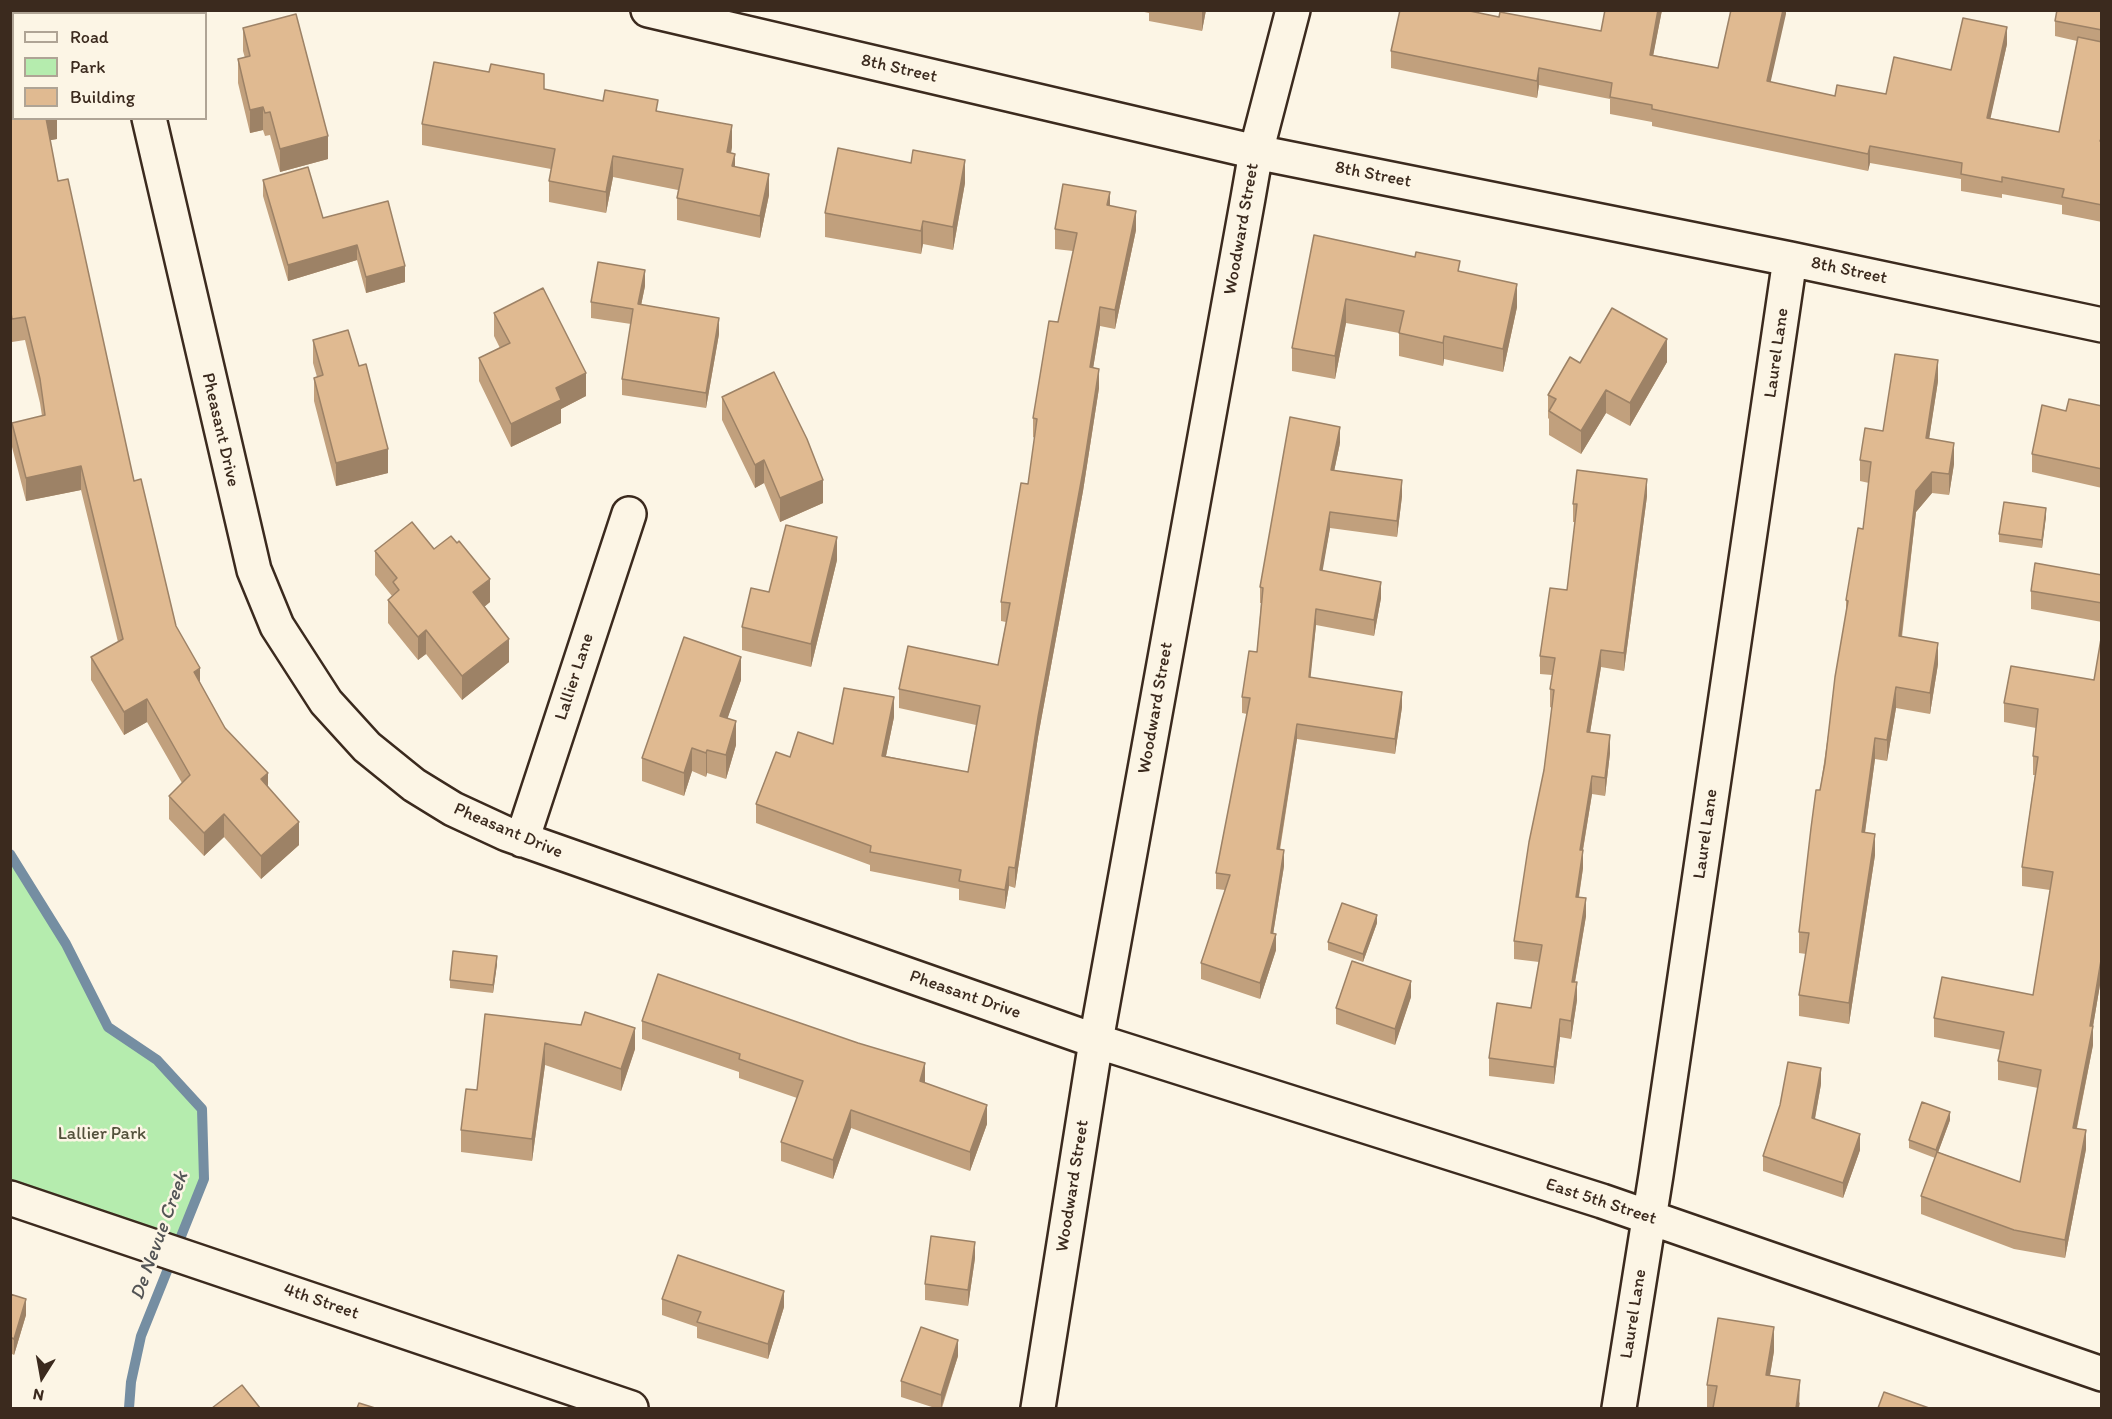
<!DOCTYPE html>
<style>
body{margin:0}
#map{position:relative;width:2112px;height:1419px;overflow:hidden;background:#fcf5e5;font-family:Itim,sans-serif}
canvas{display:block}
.frame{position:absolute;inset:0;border:12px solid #3b2a1e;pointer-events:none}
.legend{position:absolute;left:12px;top:12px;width:195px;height:108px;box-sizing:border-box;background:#fcf5e5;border:2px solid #afa495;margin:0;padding:8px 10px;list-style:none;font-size:18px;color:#3b2a1e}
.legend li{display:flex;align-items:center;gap:12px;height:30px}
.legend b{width:30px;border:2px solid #afa495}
.north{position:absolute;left:12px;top:1347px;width:60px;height:60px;-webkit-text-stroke:4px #fcf5e5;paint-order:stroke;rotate:191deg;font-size:16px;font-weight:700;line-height:24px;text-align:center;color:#3b2a1e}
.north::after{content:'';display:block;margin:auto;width:21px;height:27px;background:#3b2a1e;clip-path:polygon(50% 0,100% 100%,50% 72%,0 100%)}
</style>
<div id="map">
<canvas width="2112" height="1419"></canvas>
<div class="frame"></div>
<ul class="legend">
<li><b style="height:8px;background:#fcf5e5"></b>Road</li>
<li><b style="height:16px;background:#b5ecae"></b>Park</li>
<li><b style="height:16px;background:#e0ba91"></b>Building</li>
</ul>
<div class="north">N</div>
</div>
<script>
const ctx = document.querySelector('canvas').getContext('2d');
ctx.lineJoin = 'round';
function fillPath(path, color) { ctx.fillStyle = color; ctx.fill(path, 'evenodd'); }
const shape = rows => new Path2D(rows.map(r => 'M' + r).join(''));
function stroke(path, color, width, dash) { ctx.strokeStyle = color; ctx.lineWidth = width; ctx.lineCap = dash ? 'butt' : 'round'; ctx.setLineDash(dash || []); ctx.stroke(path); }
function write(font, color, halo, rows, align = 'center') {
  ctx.font = font + ' Itim,sans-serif'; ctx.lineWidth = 5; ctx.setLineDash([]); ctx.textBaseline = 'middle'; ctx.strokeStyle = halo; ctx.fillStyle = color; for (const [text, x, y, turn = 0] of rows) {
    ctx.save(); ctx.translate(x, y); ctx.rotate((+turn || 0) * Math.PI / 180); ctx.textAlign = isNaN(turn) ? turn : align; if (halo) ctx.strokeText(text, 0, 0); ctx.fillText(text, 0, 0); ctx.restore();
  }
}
fillPath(shape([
 [10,854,66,944,108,1027,153,1058,202,1109,204,1179,174,1253,11,1198]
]), '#b5ecae');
stroke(shape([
 [10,854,66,944,108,1027,157,1060,202,1109,204,1179,141,1336,131,1382,129,1408]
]), '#758ea2', 10);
const street = shape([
 [124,10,125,14],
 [648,10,1256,152,1790,259,2102,325],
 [149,118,254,570,277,626,326,702,367,747,414,785,453,809,507,834,1096,1041,1602,1201,2102,1374],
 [522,840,629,514],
 [1038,1408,1096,1041,1248,198,1256,152,1293,10],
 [1619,1408,1656,1175,1790,259]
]);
const secondary = shape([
 [10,1198,631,1408]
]);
stroke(street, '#3b2a1e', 38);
stroke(secondary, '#3b2a1e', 38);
stroke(street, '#fcf5e5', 33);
stroke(secondary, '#fcf5e5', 33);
fillPath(shape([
 [10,10,14,14,57,118,57,139,50,140,58,181,134,481,176,626,200,684,225,728,268,786,299,845,261,879,224,837,204,856,169,819,169,796,182,783,147,722,124,735,91,680,91,657,118,642,81,490,26,501,12,447,12,423,42,416,40,403,25,340,12,342,10,330],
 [1135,10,1206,10,1202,31,1149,21,1149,13],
 [1605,10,1662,10,1653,55,1718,68,1786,10,1770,82,1835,96,1886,94,1951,70,2007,44,1990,118,2059,132,2077,41,2055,36,2055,21,2102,10,2102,222,2062,214,2062,205,2002,194,2002,198,1961,191,1961,179,1870,163,1868,171,1652,126,1652,122,1610,114,1610,99,1539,85,1537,98,1391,68,1391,51,1499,17,1601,31],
 [243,28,328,159,280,172,270,135,265,136,263,130,250,133,238,83,238,59,245,58,243,51],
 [544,90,658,111,732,147,731,153,735,166,769,195,760,238,677,220,677,198,678,190,613,177,606,213,549,202,549,181,551,169,422,145,422,124],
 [263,180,323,218,405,282,366,293,357,260,288,281,263,196],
 [965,183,953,250,923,244,921,254,825,237,825,213],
 [1110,206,1136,230,1115,329,1100,326,1093,368,1099,388,1083,491,1038,737,1015,888,1009,886,1005,909,959,900,959,889,870,871,870,865,756,823,756,804,790,757,833,744,894,717,886,756,968,772,976,725,899,708,899,689,998,665,1006,622,1001,621,1001,602,1028,484,1035,438,1033,437,1033,418,1058,322,1073,251,1055,249,1055,229],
 [1314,235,1460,271,1517,307,1503,372,1444,359,1443,366,1399,356,1399,333,1346,323,1335,379,1292,371,1292,348],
 [645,286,641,305,719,334,706,408,622,395,622,379,631,324,591,318,591,302],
 [494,313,586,396,561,409,561,423,511,447,479,381,479,358,500,348,494,336],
 [313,340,359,366,388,473,336,486,314,401,314,378,317,377,313,363],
 [1667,362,1630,426,1606,413,1581,454,1549,435,1549,419,1548,418,1548,395,1580,363],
 [1938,381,1929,438,1954,464,1949,495,1932,493,1916,512,1902,637,1938,664,1930,714,1896,708,1887,761,1875,759,1865,833,1875,855,1849,1024,1799,1016,1799,995,1806,954,1799,953,1799,932,1846,613,1846,600,1863,529,1869,483,1860,481,1860,460,1883,431],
 [722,397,823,503,780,522,764,483,755,488,722,420],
 [2102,406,2102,488,2032,472,2032,454,2066,411],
 [1340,443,1334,471,1402,496,1397,537,1330,528,1322,570,1381,598,1374,636,1316,625,1310,677,1402,707,1395,754,1297,739,1280,850,1284,866,1273,934,1276,950,1260,999,1201,979,1201,963,1225,890,1216,889,1216,873,1247,714,1242,713,1242,697,1257,652,1261,603,1260,603,1260,587],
 [1647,496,1624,671,1601,667,1590,733,1610,753,1605,796,1592,794,1583,850,1583,868,1579,897,1586,916,1575,982,1577,1000,1571,1039,1560,1037,1554,1084,1489,1076,1489,1058,1531,1008,1539,962,1514,959,1514,941,1544,770,1552,708,1550,707,1550,689,1552,675,1540,674,1540,656,1567,590,1575,522,1573,522,1573,504],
 [2046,516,2042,548,1999,542,1999,534],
 [434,549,490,602,484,607,509,662,462,700,426,654,418,660,388,623,388,600,392,596,375,575,375,551],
 [837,560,811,667,742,650,742,627,769,592],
 [2102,575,2102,622,2031,609,2031,591],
 [2102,633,2102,973,2093,1026,2093,1045,2077,1128,2086,1149,2065,1258,2014,1249,1921,1214,1921,1196,1935,1158,1909,1148,1909,1140,1950,1120,1938,1152,2020,1182,2038,1088,1998,1080,1998,1061,2001,1050,1934,1037,1934,1018,2033,995,2050,890,2022,886,2022,867,2035,775,2033,775,2033,756,2036,728,2004,722,2004,703,2094,680],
 [741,680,727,719,736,745,726,779,707,773,706,777,692,771,684,796,642,781,642,758],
 [1377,923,1363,962,1328,950,1328,942],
 [497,964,493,993,450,988,450,980],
 [1411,997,1395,1045,1336,1024,1336,1008],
 [485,1014,635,1049,621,1091,545,1065,532,1161,461,1152,461,1130,477,1090],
 [642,1021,925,1082,925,1083,987,1124,970,1171,851,1128,833,1179,781,1161,781,1142,797,1098,739,1078,739,1072,642,1039],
 [1821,1084,1815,1119,1860,1150,1843,1198,1763,1171,1763,1156],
 [975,1258,968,1306,925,1300,925,1284],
 [10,1294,26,1315,14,1355,10,1353],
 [662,1299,784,1307,768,1359,697,1338,697,1327,662,1315],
 [1774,1351,1770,1376,1800,1403,1799,1408,1707,1408,1707,1385],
 [958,1356,942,1408,935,1408,901,1397,901,1381]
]), '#c1a07d');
fillPath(shape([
 [1202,10,1206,10,1202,31],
 [1658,10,1662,10,1650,72,1650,55],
 [1783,10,1786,10,1786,14,1767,98,1767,81],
 [2007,27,2007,44,1987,134,1987,118],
 [1539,68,1539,85,1537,98,1537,81],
 [263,107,263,130,250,133,250,110],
 [46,118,57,118,57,139,46,141],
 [732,125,732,147,727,173,727,152],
 [328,136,328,159,280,172,280,149],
 [1870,146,1870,163,1868,171,1868,154],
 [735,154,735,175,732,166],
 [613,156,613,177,606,213,606,192],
 [965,160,965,183,953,250,953,227],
 [769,174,769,195,760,238,760,216],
 [1110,192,1110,211,1107,205],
 [1136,211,1136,230,1115,329,1115,310],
 [923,221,923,244,921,254,921,231],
 [357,245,357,260,288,281,288,265],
 [405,266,405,282,366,293,366,277],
 [645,270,645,286,638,320,638,304],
 [1517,284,1517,307,1503,372,1503,349],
 [1346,299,1346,323,1335,379,1335,356],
 [1100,307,1100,326,1090,387,1090,367],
 [719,318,719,334,706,408,706,393],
 [1444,336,1444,359,1443,366,1443,343],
 [1667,339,1667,362,1630,426,1630,403],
 [1938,360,1938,381,1926,459,1926,438],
 [1099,369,1099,388,1083,491,1038,737,1015,888,1015,868,1038,717],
 [586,373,586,396,561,409,561,423,511,447,511,424,556,388],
 [1606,390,1606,413,1581,454,1581,431],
 [1340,427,1340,443,1331,486,1331,470],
 [1954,443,1954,464,1949,495,1949,474],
 [388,449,388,473,336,486,336,463],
 [764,460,764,483,755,488,755,465],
 [81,466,81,490,26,501,26,478],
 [1932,472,1932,493,1916,512,1899,657,1899,636,1916,491],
 [1647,479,1647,496,1624,671,1624,653],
 [823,480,823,503,780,522,780,498],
 [1402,480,1402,496,1397,537,1397,521],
 [2046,508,2046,516,2042,548,2042,540],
 [1330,512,1330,528,1320,586,1320,570],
 [837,537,837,560,811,667,811,644],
 [490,579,490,602,473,616,473,592],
 [1381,582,1381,598,1374,636,1374,620],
 [1316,609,1316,625,1309,693,1309,677],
 [426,630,426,654,418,660,418,637],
 [509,639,509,662,462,700,462,676],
 [1938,643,1938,664,1930,714,1930,693],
 [1601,650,1601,667,1587,750,1587,732],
 [741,657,741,680,720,740,720,716],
 [200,668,200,692,194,672],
 [1896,687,1896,708,1887,761,1887,740],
 [1402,692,1402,707,1395,754,1395,739],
 [894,697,894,717,882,775,882,756],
 [147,699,147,722,124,735,124,712],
 [736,721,736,745,726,779,726,755],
 [1297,724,1297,739,1277,865,1277,849],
 [1610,735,1610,753,1605,796,1605,778],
 [1875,738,1875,759,1862,853,1862,832],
 [692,748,692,771,684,796,684,773],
 [707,750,707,773,706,777,706,753],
 [268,773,268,796,261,779],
 [1592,776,1592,794,1580,867,1580,850],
 [224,814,224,837,204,856,204,833],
 [299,822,299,845,261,879,261,856],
 [1875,834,1875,855,1849,1024,1849,1003],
 [1284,850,1284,866,1271,947,1276,934,1276,950,1260,999,1260,983,1271,933],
 [1583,850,1583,868,1576,914,1576,897],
 [1009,867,1009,886,1005,909,1005,890],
 [1586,898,1586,916,1572,999,1572,982],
 [1377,915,1377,923,1363,962,1363,954],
 [2102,954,2102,973,2090,1044,2090,1026],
 [497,956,497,964,493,993,493,985],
 [1411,981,1411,997,1395,1045,1395,1029],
 [1577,982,1577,1000,1571,1039,1571,1021],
 [1560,1019,1560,1037,1554,1084,1554,1067],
 [2093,1026,2093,1045,2073,1146,2073,1128],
 [635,1028,635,1049,621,1091,621,1069],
 [545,1043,545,1065,532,1161,532,1139],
 [925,1063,925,1082,920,1099,920,1081],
 [1821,1068,1821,1084,1812,1134,1812,1118],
 [987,1105,987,1124,970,1171,970,1152],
 [851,1110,851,1128,833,1179,833,1160],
 [1950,1112,1950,1120,1936,1158,1936,1150],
 [2086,1130,2086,1149,2065,1258,2065,1240],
 [1860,1134,1860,1150,1843,1198,1843,1183],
 [975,1242,975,1258,968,1306,968,1290],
 [784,1291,784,1307,768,1359,768,1344],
 [26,1299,26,1315,14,1355,14,1339],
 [1774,1327,1774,1351,1766,1398,1766,1375],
 [958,1340,958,1356,941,1408,941,1395],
 [1800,1380,1799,1408,1796,1408]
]), '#9d8266');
const building = shape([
 [10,10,26,10,27,14,14,14,14,118,46,118,58,181,68,179,134,481,141,479,176,626,200,668,194,672,225,728,268,773,261,779,299,822,261,856,224,814,204,833,169,796,190,775,147,699,124,712,91,657,123,639,81,466,26,478,12,423,45,415,40,379,25,317,12,319,10,307,10,10],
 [1400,10,1465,10,1499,17,1500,12,1601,31,1605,10,1658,10,1650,55,1718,68,1731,10,1783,10,1767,81,1835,96,1837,85,1886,94,1894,57,1951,70,1963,18,2007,27,1987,118,2059,132,2078,37,2102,42,2102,136,2100,141,2102,141,2102,205,2062,197,2064,189,2002,177,2002,182,1961,174,1962,163,1870,146,1868,154,1652,109,1652,105,1610,97,1612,83,1539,68,1537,81,1391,51,1400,10],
 [2057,10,2102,10,2102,30,2055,21,2057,10],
 [296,14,328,136,280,149,270,112,265,113,263,107,250,110,238,59,250,56,243,28,296,14],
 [434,62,489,72,491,64,544,74,544,89,603,101,605,90,658,100,656,111,732,125,727,152,735,154,732,166,769,174,760,216,677,198,683,169,613,156,606,192,549,181,555,149,422,124,434,62],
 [838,148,911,163,913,150,965,160,953,227,923,221,921,231,825,213,838,148],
 [308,167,323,218,388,201,405,266,366,277,357,245,288,265,263,180,308,167],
 [1063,184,1110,192,1107,205,1136,211,1115,310,1100,307,1090,367,1099,369,1083,471,1038,717,1015,868,1009,867,1005,890,959,881,961,870,870,852,871,846,756,804,776,752,790,757,798,732,833,744,844,688,894,697,882,756,968,772,980,706,899,689,908,646,998,665,1010,603,1001,602,1021,483,1028,484,1037,419,1033,418,1049,321,1058,322,1077,233,1055,229,1063,184],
 [1314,235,1415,257,1416,252,1460,261,1458,271,1517,284,1503,349,1444,336,1443,343,1399,333,1404,311,1346,299,1335,356,1292,348,1314,235],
 [598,262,645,270,638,304,719,318,706,393,622,379,633,309,591,302,598,262],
 [543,288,586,373,556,388,561,400,511,424,479,358,510,343,494,313,543,288],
 [1612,308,1667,339,1630,403,1606,390,1581,431,1549,411,1556,399,1548,395,1570,357,1580,363,1612,308],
 [348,330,359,366,366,364,388,449,336,463,314,378,323,375,313,340,348,330],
 [1895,354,1938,360,1926,438,1954,443,1949,474,1932,472,1916,491,1899,636,1938,643,1930,693,1896,687,1887,740,1875,738,1862,832,1875,834,1849,1003,1799,995,1809,933,1799,932,1811,828,1816,790,1820,790,1825,763,1835,677,1848,601,1846,600,1858,528,1863,529,1871,462,1860,460,1865,428,1883,431,1895,354],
 [774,372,807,439,823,480,780,498,764,460,755,465,722,397,774,372],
 [2069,399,2102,406,2102,469,2032,454,2042,405,2066,411,2069,399],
 [1290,417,1340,427,1331,470,1402,480,1397,521,1330,512,1320,570,1381,582,1374,620,1316,609,1309,677,1402,692,1395,739,1297,724,1277,849,1284,850,1271,933,1276,934,1260,983,1201,963,1230,875,1216,873,1250,698,1242,697,1249,651,1257,652,1263,588,1260,587,1290,417],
 [1577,470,1647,479,1624,653,1601,650,1587,732,1610,735,1605,778,1592,776,1580,850,1583,850,1576,897,1586,898,1572,982,1577,982,1571,1021,1560,1019,1554,1067,1489,1058,1497,1003,1531,1008,1542,945,1514,941,1529,842,1544,770,1554,690,1550,689,1555,658,1540,656,1550,588,1567,590,1577,504,1573,504,1577,470],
 [2004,502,2046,508,2042,540,1999,534,2004,502],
 [412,522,434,549,451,536,457,543,459,541,490,579,473,592,509,639,462,676,426,630,418,637,388,600,399,590,393,582,397,578,375,551,412,522],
 [786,525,837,537,811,644,742,627,751,588,769,592,786,525],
 [2035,563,2102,575,2102,603,2031,591,2035,563],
 [2102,633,2102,954,2090,1026,2093,1026,2073,1128,2086,1130,2065,1240,2014,1230,1921,1196,1937,1152,2020,1182,2041,1070,1998,1061,2004,1032,1934,1018,1942,977,2033,995,2053,872,2022,867,2038,757,2033,756,2038,709,2004,703,2011,666,2094,680,2102,633],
 [684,637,741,657,720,716,736,721,726,755,707,750,706,753,692,748,684,773,642,758,684,637],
 [1342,903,1377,915,1363,954,1328,942,1342,903],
 [453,951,497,956,493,985,450,980,453,951],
 [1352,961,1411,981,1395,1029,1336,1008,1352,961],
 [658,974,858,1043,925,1063,920,1081,987,1105,970,1152,851,1110,833,1160,781,1142,803,1081,739,1059,740,1054,642,1021,658,974],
 [585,1012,635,1028,621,1069,545,1043,532,1139,461,1130,466,1089,477,1090,485,1014,581,1025,585,1012],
 [1788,1062,1821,1068,1812,1118,1860,1134,1843,1183,1763,1156,1780,1105,1788,1062],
 [1922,1102,1950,1112,1936,1150,1909,1140,1922,1102],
 [931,1236,975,1242,968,1290,925,1284,931,1236],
 [678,1255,784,1291,768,1344,697,1322,701,1312,662,1299,678,1255],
 [10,1294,26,1299,14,1339,10,1337,10,1294],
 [1718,1318,1774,1327,1766,1375,1800,1380,1796,1408,1713,1408,1717,1386,1707,1385,1718,1318],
 [921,1327,958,1340,941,1395,901,1381,921,1327],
 [242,1385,260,1408,212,1408,242,1385],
 [1884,1392,1929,1408,1878,1408,1884,1392],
 [359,1403,375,1408,357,1408,359,1403]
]);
fillPath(building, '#e0ba91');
stroke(building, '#9d8266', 1.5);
write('18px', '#3b2a1e', '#fcf5e5', [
 ["8th Street",899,69,13],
 ["8th Street",1373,175,11],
 ["Woodward Street",1242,229,-80],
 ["8th Street",1849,271,12],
 ["Laurel Lane",1777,353,-82],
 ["Pheasant Drive",220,430,77],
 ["Lallier Lane",575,677,-72],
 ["Woodward Street",1156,708,-80],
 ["Pheasant Drive",508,831,23],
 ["Laurel Lane",1706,834,-82],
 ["Pheasant Drive",965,995,19],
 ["Woodward Street",1073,1186,-81],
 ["East 5th Street",1601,1202,18],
 ["4th Street",321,1302,19],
 ["Laurel Lane",1634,1314,-81]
]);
write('18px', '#53513b', '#fcf5e5', [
 ["Lallier Park",102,1134]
]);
write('italic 20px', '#535455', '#fcf5e5', [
 ["De Nevue Creek",160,1236,-70]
]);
</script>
